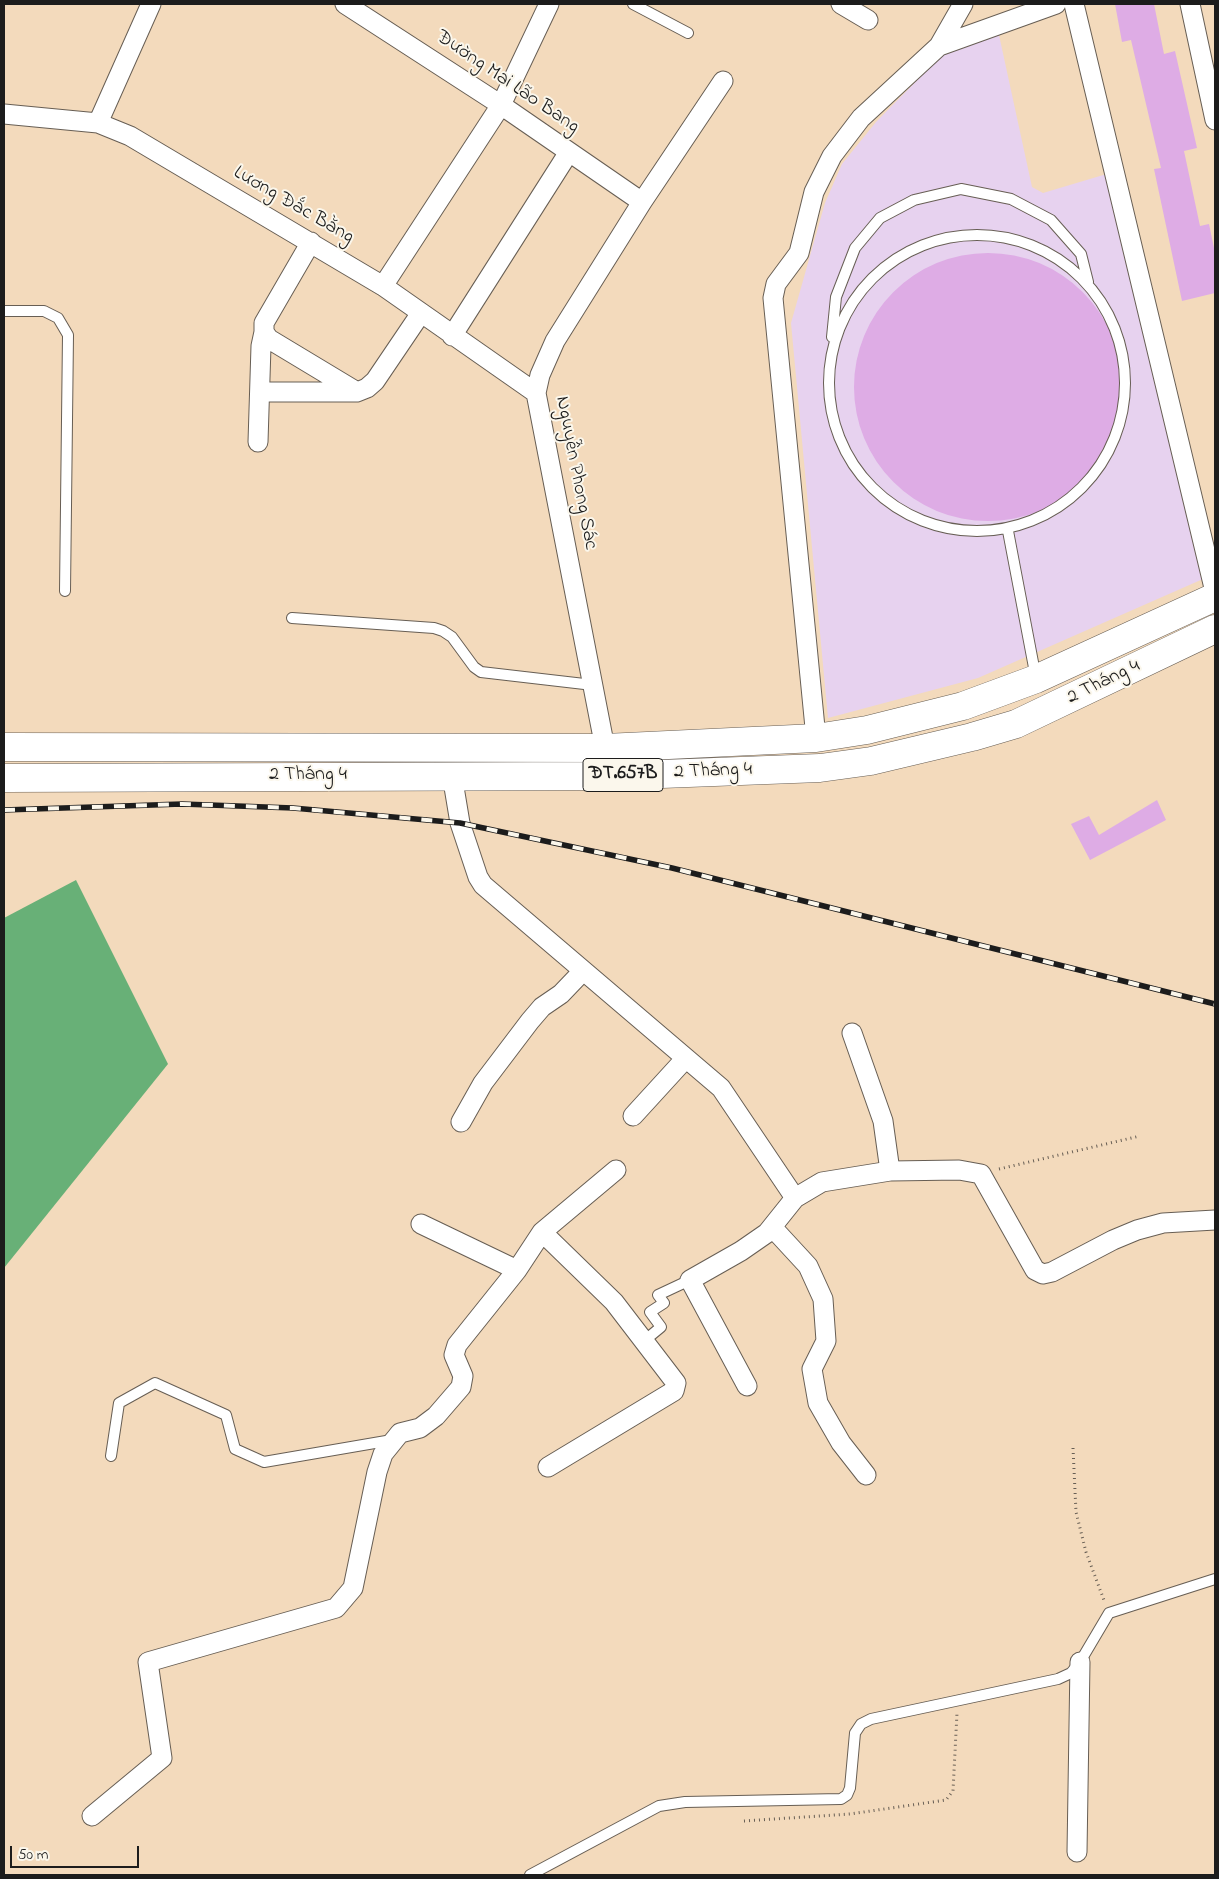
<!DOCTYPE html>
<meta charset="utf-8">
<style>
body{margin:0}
#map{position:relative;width:1219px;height:1879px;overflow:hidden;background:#f3dabc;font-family:"Indie Flower",sans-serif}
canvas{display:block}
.frame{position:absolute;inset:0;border:5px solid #1c1c1c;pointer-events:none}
.scale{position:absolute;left:10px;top:1846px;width:129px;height:22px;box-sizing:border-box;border:2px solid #1c1c1c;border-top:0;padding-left:6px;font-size:15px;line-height:18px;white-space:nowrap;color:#1c1c1c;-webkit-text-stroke:4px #fbf7ec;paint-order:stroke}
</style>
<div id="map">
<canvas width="1219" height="1879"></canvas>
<div class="frame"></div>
<div class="scale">50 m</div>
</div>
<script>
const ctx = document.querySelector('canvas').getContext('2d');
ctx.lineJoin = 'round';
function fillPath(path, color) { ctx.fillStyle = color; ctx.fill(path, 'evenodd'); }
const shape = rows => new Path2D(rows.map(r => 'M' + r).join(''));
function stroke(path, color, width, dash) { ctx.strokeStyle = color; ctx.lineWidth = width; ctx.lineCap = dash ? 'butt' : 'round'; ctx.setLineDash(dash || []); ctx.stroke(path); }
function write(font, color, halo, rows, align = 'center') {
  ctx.font = font + ' "Indie Flower",sans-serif'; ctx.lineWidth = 4; ctx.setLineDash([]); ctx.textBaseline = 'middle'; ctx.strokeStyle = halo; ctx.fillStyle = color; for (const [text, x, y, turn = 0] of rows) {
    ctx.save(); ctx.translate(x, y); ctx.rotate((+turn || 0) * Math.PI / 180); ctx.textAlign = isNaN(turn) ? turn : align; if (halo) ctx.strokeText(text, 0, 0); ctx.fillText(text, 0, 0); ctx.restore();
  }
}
fillPath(shape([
 [999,35,1032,187,1043,193,1110,173,1203,579,978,678,828,718,791,323,825,203,842,164,876,122,948,49]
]), '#e7d2ef');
fillPath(shape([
 [76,880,168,1064,4,1268,4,918]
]), '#68b077');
fillPath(shape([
 [1115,4,1154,4,1164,54,1175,51,1197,148,1184,151,1200,226,1209,224,1215,253,1215,293,1182,301,1154,169,1161,168,1131,40,1122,42],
 '854 387a134 134 0 1 1 268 0a134 134 0 1 1-268 0Z',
 [1157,800,1166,820,1090,860,1071,824,1089,816,1099,835]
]), '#deace5');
const service = shape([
 [633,4,688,33],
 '829 383a148 148 0 1 1 296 0a148 148 0 1 1-296 0Z',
 [4,311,44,311,58,318,68,335,65,591],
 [832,337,836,297,855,248,880,218,914,200,961,189,1011,199,1051,220,1081,254,1088,282],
 [1008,531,1036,678],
 [292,618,434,628,443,631,452,637,474,667,481,672,593,685],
 [644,1341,661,1327,650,1312,664,1303,658,1295,690,1280],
 [111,1456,119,1403,155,1383,226,1415,235,1449,264,1462,392,1440],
 [530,1875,659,1806,685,1802,841,1799,847,1795,850,1788,855,1733,861,1724,871,1719,1058,1679,1071,1673,1080,1662,1109,1613,1215,1579]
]);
const minor = shape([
 [345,4,501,105,642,202],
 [841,4,868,20],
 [1074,4,1215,592],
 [1190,4,1215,120],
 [939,46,1056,4],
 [4,114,98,123,130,136,383,286,536,393],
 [98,123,151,4],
 [311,242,264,323,264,332,269,339,357,392],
 [383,286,501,105,549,4],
 [452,336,569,152],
 [260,392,357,392,367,388,375,381,421,313],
 [258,442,261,346,264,332],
 [816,738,773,298,776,284,799,253,814,192,832,156,861,118,939,46,963,4],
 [605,748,536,393,540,375,555,341,642,202,723,81],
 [452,775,460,823,478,877,483,885,721,1088,795,1198,767,1233,741,1251,690,1280,747,1386],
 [852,1033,883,1121,890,1171],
 [633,1116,686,1058],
 [461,1122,483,1083,530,1021,542,1007,561,994,583,971],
 [795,1198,822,1182,890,1171,959,1170,981,1174,1035,1270,1043,1274,1052,1272,1113,1240,1137,1230,1163,1223,1215,1220],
 [421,1224,517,1270],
 [772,1227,808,1266,823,1299,826,1341,812,1369,818,1403,841,1443,866,1475],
 [542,1232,614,1302,676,1383,674,1391,548,1467],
 [92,1816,162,1758,148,1662,336,1608,353,1588,377,1472,383,1454,400,1433,420,1428,436,1416,461,1387,463,1376,454,1355,457,1345,517,1270,542,1232,616,1170],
 [1077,1852,1080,1662]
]);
const primary = shape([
 [4,747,605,748,816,738,867,730,963,706,1036,679,1215,597],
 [4,778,609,776,820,768,871,761,972,737,1016,724,1215,629]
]);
stroke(service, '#675e54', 12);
stroke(minor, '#675e54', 21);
stroke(primary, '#675e54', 29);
stroke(shape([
 [999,1169,1140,1136],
 [1073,1448,1076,1512,1086,1552,1105,1603],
 [744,1821,850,1814,946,1800,953,1791,957,1713]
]), '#675e54', 3, [1, 4]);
stroke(service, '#fff', 10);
stroke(minor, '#fff', 19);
stroke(primary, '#fff', 28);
const rail = shape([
 [4,810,182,804,293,808,460,823,672,868,1215,1004]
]);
stroke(rail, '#1c1c1c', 5.5);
stroke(rail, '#fbf7ec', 4, [11]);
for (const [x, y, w] of [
 [623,775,80]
]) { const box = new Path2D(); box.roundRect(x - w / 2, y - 16.5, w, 33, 4); ctx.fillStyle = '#fbf7ec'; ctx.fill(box); stroke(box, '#1c1c1c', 1); }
write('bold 19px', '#1c1c1c', null, [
 ["ĐT.657B",623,775]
]);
write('20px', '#1c1c1c', '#fbf7ec', [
 ["Đường Mai Lão Bang",507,83,34],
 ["Lương Đắc Bằng",293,206,30],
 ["Nguyễn Phong Sác",575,473,79],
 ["2 Tháng 4",1104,683,-26],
 ["2 Tháng 4",713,772,-2],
 ["2 Tháng 4",308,776]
]);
</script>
